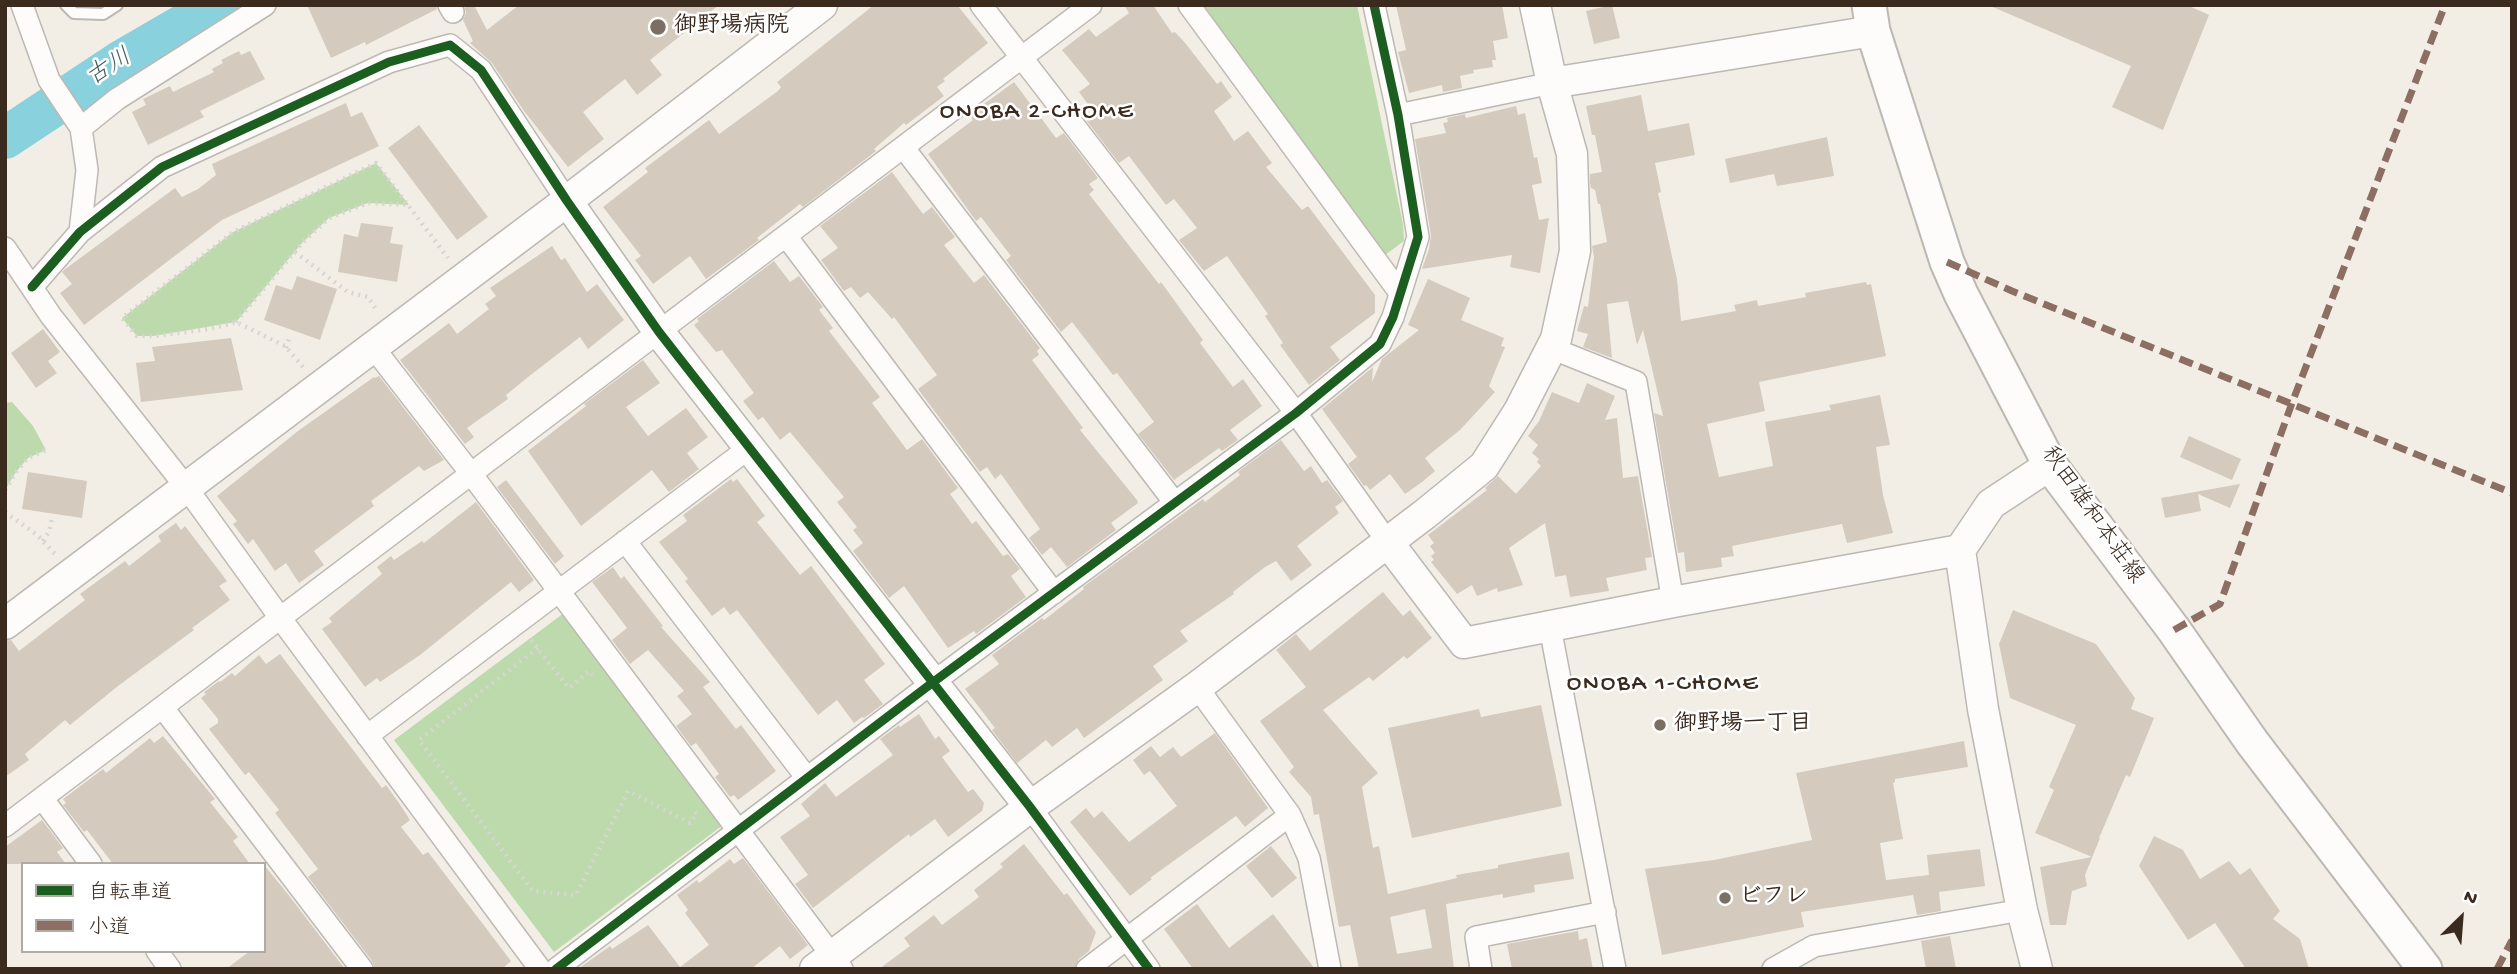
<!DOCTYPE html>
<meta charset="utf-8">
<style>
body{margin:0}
#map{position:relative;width:2517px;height:974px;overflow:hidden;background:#f2eee6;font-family:"Gochi Hand","Klee One",sans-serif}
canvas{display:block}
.frame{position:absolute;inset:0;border:7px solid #3b2a1e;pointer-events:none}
.legend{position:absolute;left:21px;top:862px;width:245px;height:91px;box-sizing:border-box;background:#fff;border:2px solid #b1aaa5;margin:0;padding:9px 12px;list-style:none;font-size:21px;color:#3b2a1e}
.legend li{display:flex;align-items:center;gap:14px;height:35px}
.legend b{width:35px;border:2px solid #b1aaa5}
.north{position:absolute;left:2426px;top:883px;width:70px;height:70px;-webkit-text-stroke:5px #fff;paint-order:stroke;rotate:25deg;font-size:19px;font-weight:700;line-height:28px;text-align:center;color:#3b2a1e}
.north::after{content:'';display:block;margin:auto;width:24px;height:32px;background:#3b2a1e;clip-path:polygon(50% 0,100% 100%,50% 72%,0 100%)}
</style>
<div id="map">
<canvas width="2517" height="974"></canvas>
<div class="frame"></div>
<ul class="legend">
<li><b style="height:9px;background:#1b5e20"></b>自転車道</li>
<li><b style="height:9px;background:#8d6e63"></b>小道</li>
</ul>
<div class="north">N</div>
</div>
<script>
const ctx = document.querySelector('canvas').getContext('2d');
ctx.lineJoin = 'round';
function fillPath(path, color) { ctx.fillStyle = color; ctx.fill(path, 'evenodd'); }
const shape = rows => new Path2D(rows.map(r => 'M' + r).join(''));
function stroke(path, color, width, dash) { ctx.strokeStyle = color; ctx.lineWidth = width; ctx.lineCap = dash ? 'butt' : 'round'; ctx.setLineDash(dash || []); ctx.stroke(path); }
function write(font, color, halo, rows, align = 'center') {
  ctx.font = font + ' "Gochi Hand","Klee One",sans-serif'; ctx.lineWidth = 5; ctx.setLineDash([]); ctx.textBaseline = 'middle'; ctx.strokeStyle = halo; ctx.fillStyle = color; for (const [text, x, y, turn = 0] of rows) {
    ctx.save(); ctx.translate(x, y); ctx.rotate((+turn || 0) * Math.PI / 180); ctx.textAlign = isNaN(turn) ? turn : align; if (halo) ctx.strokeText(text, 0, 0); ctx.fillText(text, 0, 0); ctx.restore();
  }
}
fillPath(shape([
 [1204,5,1357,5,1403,224,1404,241,1381,258],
 [376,163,409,205,368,203,329,218,302,243,236,322,154,336,137,336,122,318,233,232],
 [12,402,33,426,46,450,28,458,16,472,5,490,5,403],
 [576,604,735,816,554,952,394,740]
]), '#bcdaac');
stroke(shape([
 [5,138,120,62,218,5]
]), '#8ad1de', 42);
fillPath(shape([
 [307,5,436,5,437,9,366,45,365,42,331,58],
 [464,5,474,5,487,30,519,5,719,5,650,60,662,75,637,95,625,79,583,112,604,139,568,167,524,111,492,63,470,43,473,41,463,20,466,13],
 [874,5,957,5,988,43,943,79,945,81,937,87,944,96,906,125,904,123,874,149,876,151,803,207,800,204,757,238,759,240,706,279,690,256,653,284,635,260,641,256,603,207,648,172,645,168,709,120,719,134,778,91,781,87,777,82],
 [1124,5,1153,5,1172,33,1175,32,1186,44,1217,84,1221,81,1232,97,1214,111,1234,141,1248,131,1272,163,1266,167,1302,210,1308,206,1375,295,1375,313,1330,347,1340,360,1309,385,1280,345,1283,343,1265,316,1268,314,1227,256,1204,271,1179,240,1197,228,1174,199,1166,205,1129,156,1119,163,1086,120,1095,114,1079,92,1090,84,1062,50,1089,29,1096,37,1129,13],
 [1396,5,1502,5,1508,38,1493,41,1496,60,1492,60,1493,67,1473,70,1474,73,1460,76,1462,88,1443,92,1442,85,1409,93,1398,52,1406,50],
 [1612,5,1620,38,1594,44,1586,11],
 [1988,5,2187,5,2209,15,2163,130,2112,107,2131,66],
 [239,51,241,55,250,51,265,79,200,111,204,117,148,145,132,112,146,105,143,99,170,86,173,92,214,72,212,69,223,63,221,60],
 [1014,82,1056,138,1064,133,1098,178,1089,184,1094,190,1089,194,1159,284,1161,282,1203,340,1200,343,1233,387,1243,379,1262,406,1230,430,1238,440,1222,451,1219,448,1174,480,1138,434,1154,422,1117,373,1113,375,1072,322,1061,332,1006,260,1011,256,981,217,976,221,928,154,973,120,969,115],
 [1641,95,1648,131,1689,123,1695,155,1655,163,1661,192,1658,193,1677,279,1681,321,1736,311,1734,305,1757,300,1758,306,1806,297,1805,293,1866,282,1867,285,1871,284,1886,356,1759,382,1765,411,1707,424,1719,477,1773,466,1765,422,1831,410,1829,405,1880,395,1890,445,1876,447,1883,495,1893,533,1847,543,1842,524,1732,546,1734,556,1721,558,1722,567,1686,572,1684,552,1678,553,1654,413,1663,416,1643,330,1637,345,1628,301,1607,304,1612,358,1583,347,1588,334,1577,331,1584,306,1588,307,1594,257,1592,246,1607,242,1600,204,1598,204,1595,190,1591,188,1590,183,1590,174,1602,172,1595,135,1592,135,1586,106],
 [346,103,351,117,362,112,379,146,222,220,84,325,60,293,72,284,62,272,64,270,175,188,182,197,198,189,216,175,212,164],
 [1516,106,1518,115,1525,113,1534,158,1537,157,1542,183,1532,185,1539,220,1549,218,1540,273,1510,267,1512,255,1422,269,1429,249,1431,235,1415,139,1446,133,1443,123,1448,122,1447,118,1465,114,1466,118],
 [419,125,488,217,457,240,388,148],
 [1827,137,1834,176,1777,186,1774,174,1730,183,1725,159],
 [892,172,923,214,932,207,955,237,944,245,974,283,984,275,1040,348,1037,351,1039,355,1032,360,1083,428,1080,430,1137,500,1138,503,1111,523,1116,530,1067,567,1051,547,1042,555,1029,538,1040,529,1001,474,995,479,987,467,980,472,918,389,937,375,894,317,892,319,868,292,860,298,851,287,844,291,821,260,838,248,820,226],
 [361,223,393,227,390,243,403,245,397,282,338,272,344,234,358,237],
 [552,246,561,260,565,258,587,292,597,284,624,320,588,349,580,337,528,377,506,395,508,399,467,428,474,437,465,444,400,360,449,323,457,334,489,309,485,304,496,296,490,288],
 [774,261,790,282,799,276,823,307,819,310,833,328,829,331,880,397,872,403,907,450,922,439,958,488,950,494,972,524,976,521,1003,556,1008,554,1020,569,1011,576,1026,597,976,634,974,631,948,648,904,586,889,598,853,551,863,543,853,530,857,527,837,502,844,497,790,432,780,440,763,417,758,420,743,401,754,393,722,350,716,352,694,325,699,321,697,319],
 [297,276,337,289,320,340,264,320,276,285,292,290],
 [1428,279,1470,298,1461,320,1504,338,1501,346,1505,347,1489,386,1495,392,1460,430,1425,458,1435,471,1422,482,1405,494,1390,474,1370,490,1366,485,1364,486,1348,464,1357,457,1322,409,1373,367,1372,382,1382,359,1419,330,1408,325],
 [43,329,60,352,48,361,57,373,36,388,11,353],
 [231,338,243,390,141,402,136,363,155,361,152,347],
 [643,360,660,383,626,407,648,436,686,408,708,437,687,453,699,469,669,492,652,470,581,526,528,451,586,406,584,404],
 [379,376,444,460,424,471,419,466,371,501,374,506,314,551,324,565,299,583,286,563,275,571,253,539,248,544,233,524,237,521,217,496,298,431,374,377,375,378],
 [1587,383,1615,396,1605,420,1617,418,1623,478,1638,476,1652,557,1645,558,1647,570,1606,578,1609,591,1570,597,1566,575,1555,577,1545,523,1509,548,1523,585,1498,592,1497,588,1477,596,1472,585,1457,594,1431,562,1434,560,1431,556,1435,553,1430,546,1434,543,1428,535,1487,490,1485,488,1498,476,1516,494,1541,466,1537,462,1539,459,1532,453,1538,445,1528,436,1539,421,1552,392,1579,403],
 [2189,436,2241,459,2232,480,2180,457],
 [1281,440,1304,471,1311,466,1322,483,1327,480,1343,501,1335,507,1339,513,1297,546,1312,565,1291,581,1276,561,1265,567,1233,592,1234,594,1180,631,1188,641,1153,666,1163,680,1084,738,1077,728,1052,747,1046,740,1017,763,992,730,995,728,965,689,999,664,992,655,1042,618,1044,620,1084,589,1083,587,1203,499,1205,502,1240,475,1238,472],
 [28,472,87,481,82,518,22,509],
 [731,479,733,482,737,479,765,516,757,522,800,575,811,566,885,664,864,680,883,704,864,718,862,717,854,723,837,700,818,715,737,610,730,615,724,607,712,616,685,581,688,579,659,542,687,521,683,515],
 [506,480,564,556,555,564,497,487],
 [2240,484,2230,508,2198,494,2201,511,2165,518,2161,498],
 [476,502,534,580,519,592,511,582,420,655,380,682,377,678,365,687,322,629,332,622,329,618,382,574,377,567,391,556,394,560,422,541,424,543],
 [176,523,181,530,185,526,227,581,219,586,230,600,192,628,194,630,118,686,70,725,65,720,25,754,29,760,5,777,5,641,11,640,19,651,85,600,80,594,125,561,129,566,161,541,158,536],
 [613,567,621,579,624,576,663,626,661,627,710,682,703,687,736,729,741,725,776,771,738,800,734,795,730,797,715,777,719,774,696,743,691,746,676,726,692,714,677,696,684,691,648,650,630,664,612,640,627,628,592,582],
 [1383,592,1403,616,1410,610,1432,638,1407,659,1404,656,1373,681,1369,677,1323,710,1378,773,1362,787,1373,848,1379,846,1388,894,1457,878,1456,875,1498,868,1498,865,1569,852,1574,879,1534,885,1535,892,1503,898,1503,894,1446,904,1454,969,1359,969,1350,925,1339,927,1319,814,1314,815,1311,797,1289,772,1294,767,1260,721,1306,687,1276,650,1296,634,1310,651],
 [1425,909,1432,948,1397,954,1390,917],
 [2013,610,2096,644,2135,698,2131,709,2154,718,2130,777,2126,775,2099,838,2100,838,2085,875,2087,886,2072,891,2066,925,2050,925,2040,867,2092,857,2035,833,2054,790,2049,787,2076,725,2010,698,1999,644],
 [280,654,382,788,386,785,399,803,410,820,401,827,423,855,428,852,511,961,502,969,375,969,372,961,308,877,318,869,275,813,279,810,249,772,245,775,209,729,218,723,218,719,201,698,206,694,204,692,219,681,220,682,232,673,235,676,259,655,266,664],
 [1541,705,1562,806,1412,838,1388,728,1479,709,1481,717],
 [919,714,935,739,939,736,950,751,942,757,968,792,973,789,984,803,982,811,948,837,935,819,910,837,909,834,813,908,795,884,808,875,780,837,810,816,801,804,825,783,836,797,893,755,880,739,899,725,900,727],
 [1215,733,1268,808,1245,827,1236,816,1150,878,1152,879,1130,896,1070,822,1086,808,1094,818,1102,811,1129,842,1177,806,1150,771,1144,775,1133,760,1151,746,1160,757,1173,747,1181,757],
 [163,736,215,799,210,802,238,837,233,841,250,864,113,864,87,830,84,832,63,805,66,803,63,799,103,769,106,773,150,738,154,743],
 [1964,741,1968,767,1895,779,1895,782,1893,783,1903,839,1880,843,1886,880,1929,875,1927,855,1980,849,1985,886,1939,892,1941,911,1917,915,1913,895,1801,912,1804,927,1662,955,1645,869,1714,860,1812,840,1796,773],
 [42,820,63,848,57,852,66,864,5,864,5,847],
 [2154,836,2183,850,2200,879,2229,861,2240,875,2250,868,2280,911,2273,919,2300,939,2309,969,2246,969,2215,923,2188,940,2139,866],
 [1024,844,1064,895,1067,893,1096,932,1089,951,1079,959,1074,969,879,969,910,946,904,938,934,915,942,925,979,897,974,890,1003,867,1000,864],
 [1271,846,1297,878,1272,898,1246,866],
 [743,858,808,945,790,959,780,946,751,969,578,969,610,946,612,949,648,925,680,967,709,945,685,913,688,910,677,895,697,880,699,883,730,859,734,864],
 [264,865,287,893,345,969,226,969,250,951,264,951],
 [1197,904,1229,948,1273,914,1315,969,1193,969,1164,929],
 [1578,931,1579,940,1587,938,1593,969,1512,969,1507,944],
 [1950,936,1956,969,1926,969,1921,941]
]), '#d4cabe');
const lane = shape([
 [66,5,74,13,103,14,117,5]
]);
const street = shape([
 [22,5,49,80,81,128],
 [449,5,453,12],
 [981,5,1296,413,1387,541],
 [1189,5,1400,293],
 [1398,115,1552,83],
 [903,147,1175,503],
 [80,232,87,170,81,128,117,99,265,5],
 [786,236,1054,593],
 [5,248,51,316,186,487,281,619,540,969],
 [32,287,80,232,162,167,389,62,450,45,481,70,567,201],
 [373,347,472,475,842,969],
 [1551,348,1636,382,1673,602],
 [625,541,807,778],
 [1550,627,1615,969],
 [1197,687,1290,815,1309,858,1330,969],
 [163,708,362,969],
 [367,736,749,448],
 [42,798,91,864],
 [1030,807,1149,969],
 [5,826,1091,5],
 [157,951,170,969],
 [556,969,932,683,1296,413,1380,344,1393,317,1418,237,1398,115,1374,5],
 [1087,969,1290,815],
 [1481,969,1476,937,1605,912],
 [1773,969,1814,946,2022,910]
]);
const secondary = shape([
 [1552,83,1873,31],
 [567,201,659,332,1030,807],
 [1387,541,1464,643,1673,602,1960,550],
 [5,624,567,201,822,5],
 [815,969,1030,807,1197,687,1425,514,1484,466,1519,411,1556,339,1575,251,1572,154,1552,83,1535,5],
 [2037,969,2022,910,1983,709,1960,550,1991,504,2050,465]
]);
const primary = shape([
 [1869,5,1873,31,1947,262,1961,294,2050,465,2174,630,2252,742,2425,969]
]);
stroke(lane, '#bdb8b2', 14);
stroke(street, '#bdb8b2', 24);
stroke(secondary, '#bdb8b2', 33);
stroke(primary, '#bdb8b2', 37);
stroke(shape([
 [295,252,348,292,368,297,377,311],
 [236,322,302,243,329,218,368,203,408,205],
 [286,348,290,336],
 [303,367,285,346,236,322,210,329,154,336,137,336,122,318,233,232,376,163,448,258],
 [5,403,12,402],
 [5,490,16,472,28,458,46,450],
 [5,512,37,535,55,554],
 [43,541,49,532,52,518],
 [531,640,569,688,589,671,592,675],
 [538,648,419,740,533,891,576,895,628,791,690,823,697,814,694,811]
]), '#d8d5d3', 4.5, [2, 5]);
stroke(lane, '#fdfcfb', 10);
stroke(street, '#fdfcfb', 21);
stroke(secondary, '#fdfcfb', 30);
stroke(primary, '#fdfcfb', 33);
stroke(shape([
 [1947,262,2012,291,2512,493],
 [2174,630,2220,604,2292,403,2445,5],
 [2497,969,2512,940]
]), '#8d6e63', 7, [14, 7]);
stroke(shape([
 [32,287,80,232,162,167,389,62,450,45,481,70,567,201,659,332,1030,807,1149,969],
 [556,969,932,683,1296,413,1380,344,1393,317,1418,237,1398,115,1374,5]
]), '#1b5e20', 9);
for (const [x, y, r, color] of [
 [658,27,9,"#7b6f64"],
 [1660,725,7,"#7b6f64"],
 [1725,898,7,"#7b6f64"]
]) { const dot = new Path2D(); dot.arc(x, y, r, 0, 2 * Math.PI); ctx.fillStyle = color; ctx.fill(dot); stroke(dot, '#fff', 2.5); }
write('bold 23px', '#3b2a1e', '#fff', [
 ["御野場病院",674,27],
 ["御野場一丁目",1674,725],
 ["ビフレ",1739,898]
], 'left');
write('23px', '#3b2a1e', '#fff', [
 ["秋田雄和本荘線",2091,516,55]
]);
write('italic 24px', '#476060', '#fff', [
 ["古川",110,69,-32]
]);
ctx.letterSpacing = '2px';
write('24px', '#3b2a1e', '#fff', [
 ["ONOBA 2-CHOME",1037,113],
 ["ONOBA 1-CHOME",1663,685]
]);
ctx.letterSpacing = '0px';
</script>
